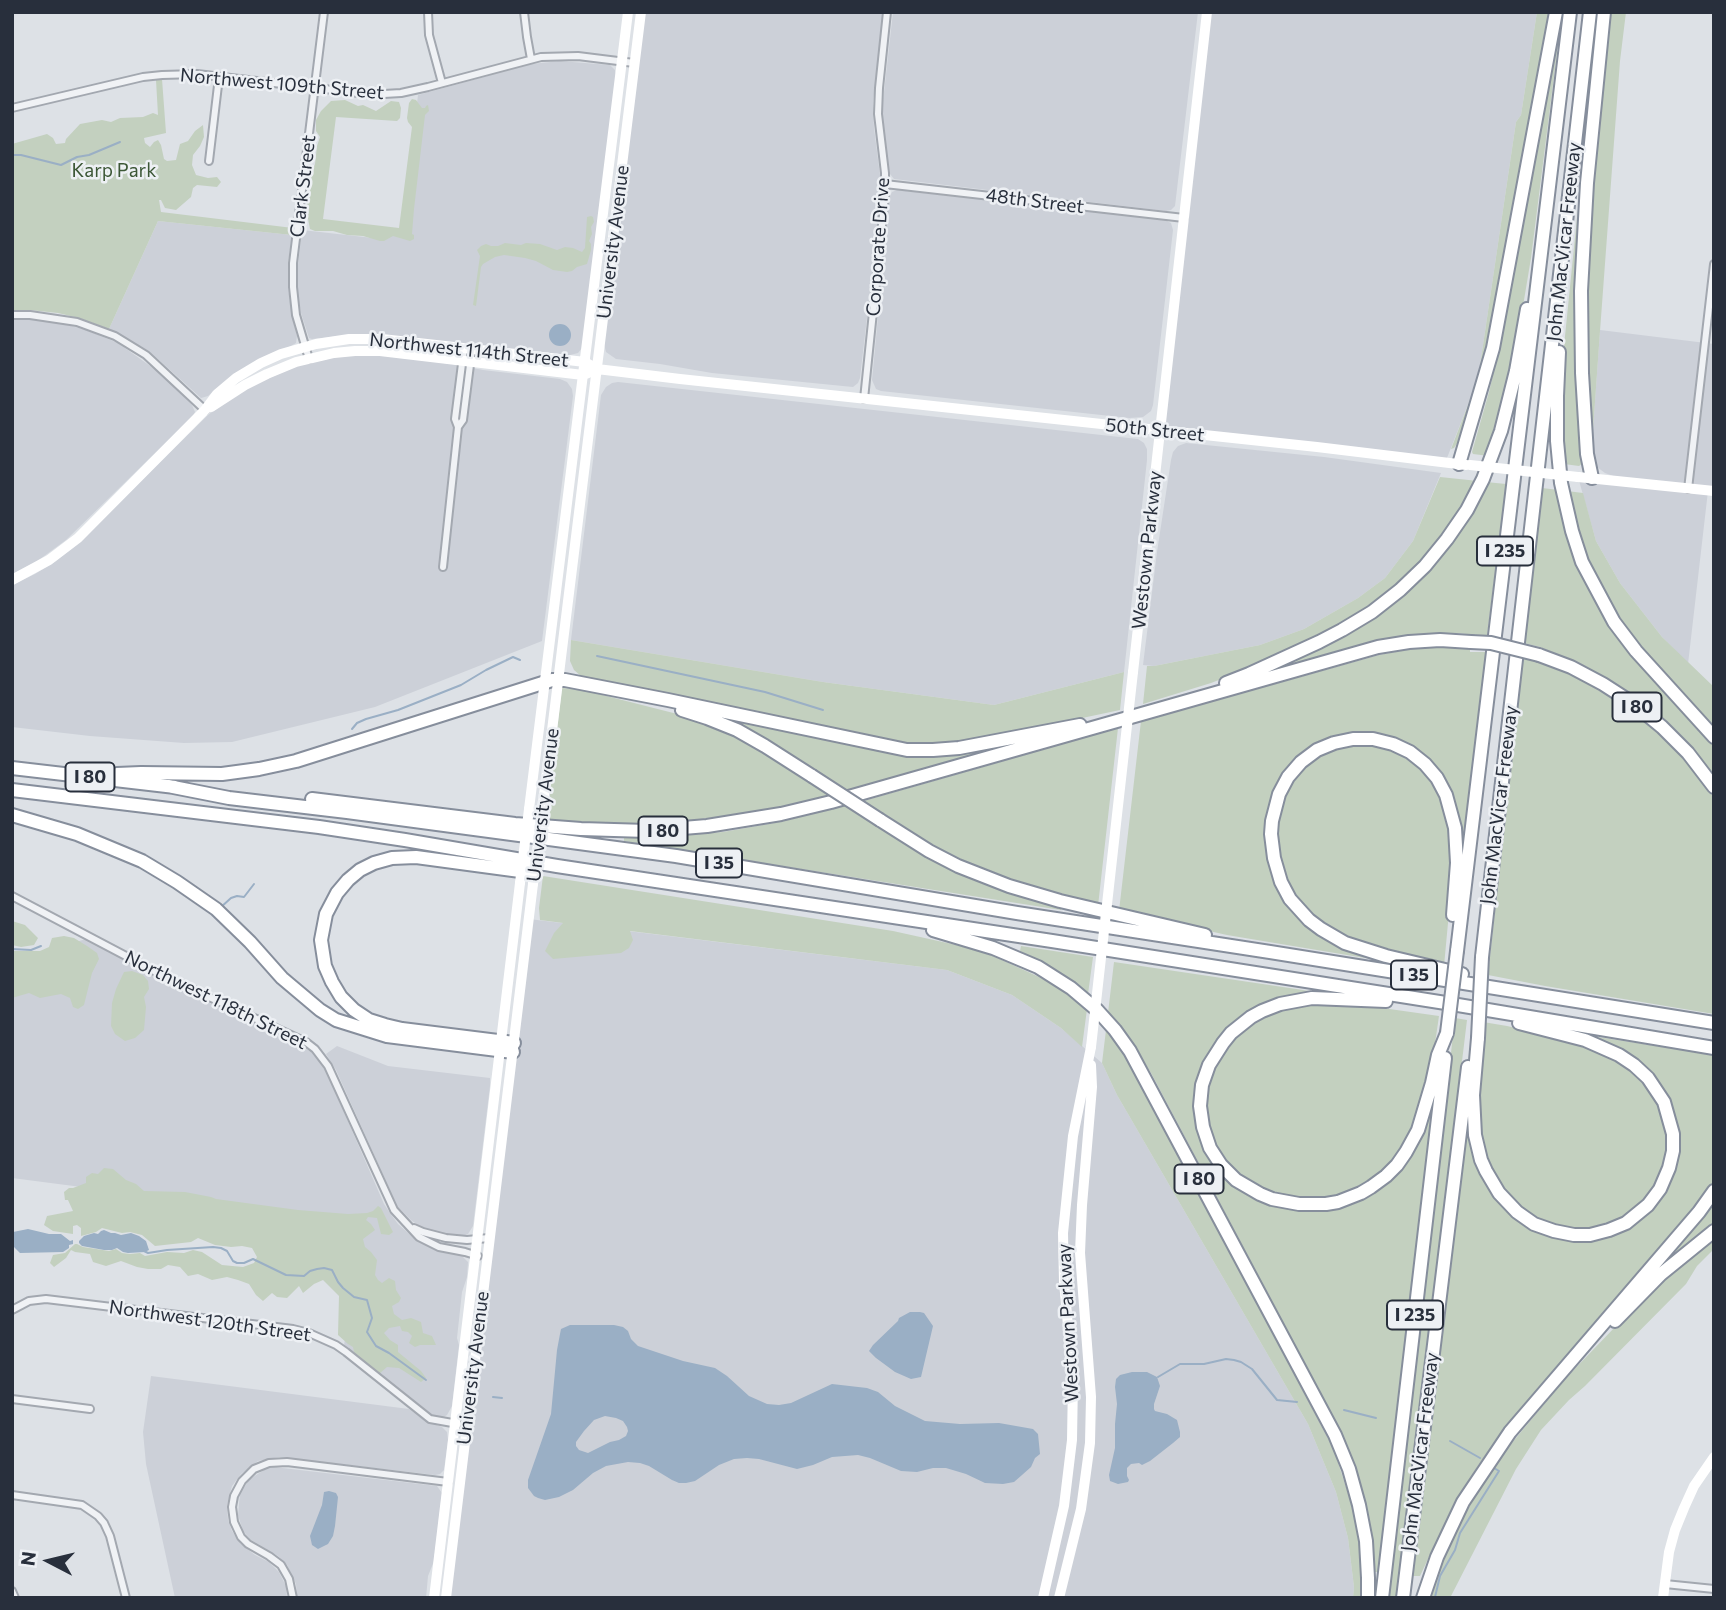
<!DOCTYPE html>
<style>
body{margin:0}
#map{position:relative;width:1726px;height:1610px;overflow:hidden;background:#dde1e6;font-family:Commissioner,sans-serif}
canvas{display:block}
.frame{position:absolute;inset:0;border:14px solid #282f3c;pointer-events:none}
.north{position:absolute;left:14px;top:1526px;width:70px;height:70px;-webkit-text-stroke:5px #edf0f4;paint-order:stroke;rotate:277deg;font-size:19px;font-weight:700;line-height:28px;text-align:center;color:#282f3c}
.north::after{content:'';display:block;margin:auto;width:24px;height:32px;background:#282f3c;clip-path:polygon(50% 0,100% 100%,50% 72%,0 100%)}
</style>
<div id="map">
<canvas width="1726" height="1610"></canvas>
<div class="frame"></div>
<div class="north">N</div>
</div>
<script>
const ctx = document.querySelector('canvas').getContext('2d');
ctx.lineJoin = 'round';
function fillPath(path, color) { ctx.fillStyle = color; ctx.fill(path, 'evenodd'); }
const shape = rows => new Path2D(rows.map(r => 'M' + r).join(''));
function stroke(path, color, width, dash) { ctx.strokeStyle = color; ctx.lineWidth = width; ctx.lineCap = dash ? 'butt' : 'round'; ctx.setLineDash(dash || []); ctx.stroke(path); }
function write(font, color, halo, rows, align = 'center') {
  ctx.font = font + ' Commissioner,sans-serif'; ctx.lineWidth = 5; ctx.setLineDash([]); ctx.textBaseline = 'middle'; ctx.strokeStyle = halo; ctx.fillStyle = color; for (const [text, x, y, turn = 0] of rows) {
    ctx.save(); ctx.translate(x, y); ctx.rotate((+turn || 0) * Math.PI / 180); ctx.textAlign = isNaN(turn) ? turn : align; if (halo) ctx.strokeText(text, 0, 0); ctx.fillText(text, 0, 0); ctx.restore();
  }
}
fillPath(shape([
 [645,12,883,12,873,103,874,128,880,175,880,205,860,378,858,383,853,387,712,373,660,364,616,359,606,352,604,344],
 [893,12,1198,12,1175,206,1171,210,1166,211,894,179,890,174,884,136,882,110],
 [1207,12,1537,12,1521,115,1516,122,1478,379,1445,463,1160,430],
 [560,61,610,65,615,70,616,76,582,348,578,353,566,356,342,336,312,339,309,338,301,313,298,297,298,264,302,230,382,239,401,232,418,95,531,64],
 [897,190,1165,220,1171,223,1173,230,1153,405,1151,411,1143,417,1129,418,881,391,876,389,872,380,881,285,890,196,892,192],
 [158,221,292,235,288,263,288,287,292,316,297,336,296,343,215,390,208,396,201,398,149,351,109,329],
 [12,319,43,320,64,324,86,330,118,343,160,373,192,405,195,412,193,416,66,540,36,562,12,574],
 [1600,330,1714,344,1714,491,1708,491,1688,664,1662,637,1620,583,1596,541,1578,477,1627,481,1605,473,1597,467,1594,459,1592,445],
 [366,355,386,356,452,364,483,370,560,379,567,382,572,389,573,396,542,641,375,707,232,742,184,743,90,736,12,727,12,585,35,574,56,561,75,546,208,415,244,389,297,366,341,356],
 [618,382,1138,439,1144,443,1147,449,1147,460,1124,672,994,705,823,682,571,640,601,395,606,387,612,383],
 [1186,443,1324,457,1441,473,1413,541,1385,578,1358,598,1304,629,1260,645,1154,666,1143,665,1157,552,1171,460,1173,452,1178,446],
 [529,919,947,970,1012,995,1061,1028,1102,1063,1117,1095,1308,1424,1336,1492,1348,1538,1354,1587,1353,1598,446,1598],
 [86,939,168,984,295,1042,311,1052,318,1060,327,1073,384,1204,390,1213,398,1224,415,1239,438,1250,461,1255,468,1262,467,1277,462,1292,457,1338,459,1345,452,1406,447,1415,442,1418,437,1417,427,1413,344,1346,359,1223,12,1178,12,954,36,954],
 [337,1046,388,1066,490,1078,490,1086,473,1226,468,1234,462,1236,454,1236,427,1230,412,1221,397,1206,336,1070,326,1054],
 [151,1376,409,1409,424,1420,442,1427,447,1432,448,1440,444,1470,440,1474,435,1475,279,1457,258,1461,241,1474,232,1486,227,1505,228,1520,232,1531,241,1544,255,1555,269,1562,279,1572,286,1586,287,1598,175,1598,146,1464,143,1432],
 [274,1467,437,1486,442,1493,434,1561,428,1576,426,1598,297,1598,296,1584,287,1565,278,1556,251,1540,243,1531,238,1515,240,1493,250,1479,264,1470]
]), '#ccd0d8');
fillPath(shape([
 [1537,12,1550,12,1513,216,1507,237,1480,376,1460,439,1454,448,1451,449,1478,379,1516,122,1521,115],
 [1609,12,1626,12,1620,61,1600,331,1592,445,1594,459,1592,453,1587,355,1587,297,1590,214],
 [1555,37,1559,37,1531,258,1513,366,1489,456,1473,454,1472,452,1489,392,1500,345,1526,205,1524,203],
 [162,79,166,133,144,138,145,143,150,147,154,142,158,140,161,145,164,159,167,161,176,160,180,144,188,141,195,131,203,125,204,137,200,146,193,155,192,165,196,175,208,178,217,177,221,182,217,187,197,185,193,188,191,197,176,210,165,208,161,200,159,200,161,212,293,228,292,235,158,221,109,329,79,318,58,313,30,310,12,310,12,144,47,134,53,138,56,144,65,143,66,139,80,124,102,120,111,122,120,118,143,117,153,113,158,115,156,80],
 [412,99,416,100,422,108,425,108,426,106,428,105,429,111,425,115,414,209,412,234,414,235,414,239,410,241,393,236,384,241,380,241,363,236,347,235,333,231,315,231,310,229,306,208,312,183,311,175,315,164,317,146,320,137,316,131,316,120,321,111,331,101,345,100,358,106,363,105,376,111,391,101,399,102,401,108,400,118,397,121,336,117,323,219,399,228,412,127,408,122,407,118,409,103],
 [1589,99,1583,463,1579,466,1564,464,1561,413,1564,346],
 [591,216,593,217,594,222,591,227,592,234,589,241,591,244,591,250,587,264,577,267,572,271,567,272,553,270,536,261,525,258,504,255,495,257,483,264,481,267,476,306,473,305,480,256,477,250,481,246,486,244,491,246,498,246,505,243,521,245,526,243,540,244,557,250,565,247,573,248,582,252,585,248,587,217],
 [1440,477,1478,481,1456,519,1422,563,1378,601,1324,635,1260,664,1211,683,1143,704,1147,666,1154,666,1260,645,1304,629,1358,598,1385,578,1413,541],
 [1486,482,1506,484,1487,636,1456,633,1410,635,1374,642,1277,669,1277,667,1429,570,1445,552,1462,528],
 [1542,488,1559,490,1588,582,1714,743,1714,776,1696,752,1666,722,1633,695,1585,666,1540,647,1524,643],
 [1567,491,1583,493,1596,541,1620,583,1662,637,1714,687,1714,731,1638,648,1610,608,1586,560],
 [571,640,823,682,994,705,1124,672,1120,710,964,743,921,746,879,741,581,676,574,670,570,661],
 [1437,647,1470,648,1470,652,1486,652,1462,853,1447,789,1383,737,1306,753,1269,819,1288,903,1372,956,1371,959,1227,935,1119,911,1141,721,1379,655,1417,648],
 [1523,657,1538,661,1564,671,1608,694,1628,708,1666,739,1697,775,1714,798,1714,1014,1545,986,1488,975],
 [562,688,579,689,693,718,734,734,832,795,762,811,679,822,610,824,550,820,550,790],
 [722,717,887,753,913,755,977,750,978,753,843,791,757,735],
 [1118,728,1098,906,1091,906,966,866,860,802],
 [1362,744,1385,747,1405,755,1424,771,1441,797,1449,820,1452,880,1444,966,1376,950,1327,929,1298,902,1285,879,1278,853,1277,828,1286,789,1300,769,1319,755,1338,747],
 [847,804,896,835,1062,904,1061,910,624,841,624,838,660,837,723,832,774,823],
 [543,876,893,931,970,948,993,956,1037,976,1059,988,1087,1009,1082,1047,1061,1028,1012,995,947,970,630,931,633,940,629,948,621,953,553,959,545,951,554,933,563,923,540,920,539,908],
 [12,921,25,925,38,938,34,945,21,947,12,945],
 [64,936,74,938,87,946,97,953,99,959,92,973,84,1005,78,1009,73,1007,70,998,61,994,40,998,29,993,12,998,12,951,40,951,49,947,52,938],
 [1021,946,1093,957,1088,994,1056,971,1020,951],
 [1114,962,1330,994,1257,1009,1200,1079,1203,1144,1268,1203,1284,1207,1315,1210,1329,1209,1373,1192,1428,1116,1431,1116,1378,1572,1375,1572,1368,1516,1362,1492,1349,1452,1333,1417,1151,1073,1130,1040,1108,1013],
 [132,971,143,975,148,981,149,989,144,997,146,1007,144,1030,135,1038,125,1041,115,1034,111,1026,112,1003,116,989,124,972],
 [1334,1003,1354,1004,1439,1016,1432,1064,1411,1134,1391,1166,1351,1193,1311,1202,1266,1193,1232,1170,1216,1149,1205,1114,1207,1086,1212,1071,1227,1046,1244,1028,1268,1013,1296,1005],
 [1455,1018,1467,1020,1397,1598,1388,1598],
 [1483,1022,1507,1026,1572,1041,1613,1058,1630,1068,1641,1078,1656,1096,1668,1133,1667,1157,1653,1192,1628,1218,1595,1230,1558,1229,1529,1216,1503,1192,1484,1158,1478,1111],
 [1106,1030,1124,1054,1137,1075,1334,1450,1353,1509,1361,1557,1361,1598,1353,1598,1354,1587,1348,1538,1336,1492,1308,1424,1117,1095,1102,1063],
 [1598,1037,1714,1055,1714,1181,1695,1206,1643,1269,1502,1432,1479,1464,1452,1508,1420,1576,1413,1576,1467,1124,1471,1124,1478,1165,1537,1230,1618,1232,1673,1170,1665,1096,1597,1040],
 [104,1168,113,1169,126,1180,136,1184,144,1191,185,1192,211,1197,216,1199,298,1210,348,1214,367,1213,373,1211,378,1206,381,1208,393,1232,389,1235,381,1234,377,1218,368,1217,366,1220,371,1224,375,1230,363,1239,365,1247,371,1252,377,1260,375,1275,378,1280,382,1283,389,1278,395,1281,396,1290,401,1298,399,1302,392,1306,394,1314,402,1320,411,1318,421,1322,423,1333,432,1336,436,1345,420,1345,415,1347,409,1343,412,1336,408,1332,402,1331,400,1326,389,1328,384,1333,390,1340,398,1345,398,1352,421,1371,426,1378,421,1382,399,1368,387,1367,379,1374,354,1352,353,1347,348,1344,338,1335,339,1296,323,1280,314,1284,303,1293,299,1286,287,1298,277,1297,272,1293,263,1301,256,1295,249,1284,238,1280,227,1277,212,1280,198,1274,188,1276,180,1267,168,1265,161,1269,148,1269,137,1267,121,1261,106,1266,93,1262,90,1254,75,1252,71,1250,66,1258,54,1267,50,1263,53,1255,65,1253,75,1244,77,1244,83,1247,109,1251,116,1249,122,1253,130,1254,140,1253,145,1256,167,1252,184,1253,193,1250,202,1252,222,1265,243,1267,254,1263,257,1257,252,1248,242,1246,231,1247,215,1245,198,1238,191,1242,155,1246,142,1235,130,1232,122,1233,102,1228,96,1232,81,1236,81,1228,77,1225,73,1226,73,1234,53,1231,44,1225,47,1216,73,1211,68,1200,65,1200,64,1192,69,1188,73,1188,86,1183,86,1177,92,1173,98,1174],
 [1714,1204,1714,1225,1679,1254,1675,1251],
 [1714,1236,1714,1249,1697,1266,1686,1284,1585,1386,1569,1400,1541,1430,1516,1469,1450,1598,1429,1598,1441,1564,1459,1524,1486,1478,1506,1450,1565,1379,1641,1300,1665,1276]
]), '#c3d0bf');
fillPath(shape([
 '549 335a11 11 0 1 1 22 0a11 11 0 1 1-22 0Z',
 [28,1229,49,1234,61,1234,70,1241,73,1240,73,1244,69,1245,69,1248,63,1252,20,1253,14,1247,13,1232],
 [104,1230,111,1233,115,1233,121,1235,131,1233,139,1236,146,1241,149,1250,145,1252,128,1253,123,1252,117,1248,112,1250,104,1250,82,1246,79,1243,79,1241,84,1236,94,1233,98,1234,101,1231],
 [910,1312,920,1312,924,1313,933,1326,921,1377,911,1379,895,1372,876,1358,869,1351,873,1345,898,1321,899,1318],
 [570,1325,614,1325,623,1327,628,1331,631,1339,638,1346,683,1361,715,1368,727,1376,749,1396,767,1404,779,1405,791,1403,832,1384,867,1388,878,1392,895,1406,925,1421,960,1424,999,1423,1033,1429,1038,1434,1040,1454,1035,1458,1031,1467,1022,1475,1014,1482,1003,1484,985,1483,966,1474,946,1468,933,1468,917,1472,901,1471,870,1458,858,1455,832,1457,813,1465,797,1469,759,1459,747,1458,734,1459,719,1465,695,1481,686,1483,679,1483,672,1480,649,1466,640,1463,628,1462,606,1466,593,1473,573,1490,559,1497,545,1500,538,1498,534,1496,528,1488,528,1480,551,1414,557,1350,560,1334,561,1329],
 [605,1416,616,1418,623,1421,627,1427,628,1431,626,1436,619,1440,610,1442,588,1453,579,1450,576,1446,576,1442,584,1431,594,1420],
 [1132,1372,1147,1372,1157,1377,1160,1386,1154,1404,1154,1409,1155,1411,1167,1414,1177,1420,1180,1432,1180,1437,1173,1443,1150,1461,1142,1465,1139,1463,1131,1464,1127,1468,1127,1476,1129,1480,1128,1482,1118,1484,1110,1481,1109,1475,1115,1448,1115,1424,1117,1404,1115,1387,1116,1379,1120,1375],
 [329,1491,336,1493,338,1497,335,1526,333,1536,328,1544,318,1549,312,1545,310,1536,322,1505,324,1492]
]), '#9aafc5');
stroke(shape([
 [12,155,21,155,61,165,77,157,89,155,120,142],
 [597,656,765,692,823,710],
 [352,729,357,723,366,719,398,710,461,685,486,670,513,657,520,660],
 [220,908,231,898,237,896,244,897,254,884],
 [12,949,31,950,41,946],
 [144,1251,148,1253,167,1250,213,1247,221,1248,227,1251,233,1261,237,1263,244,1263,253,1259,286,1275,304,1276,310,1271,317,1269,324,1268,332,1270,338,1282,343,1288,354,1297,367,1300,372,1318,367,1332,376,1346,389,1353,426,1380],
 [1158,1377,1180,1364,1204,1364,1226,1359,1234,1360,1241,1362,1252,1369,1277,1400,1297,1402],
 [493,1397,502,1398],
 [1344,1410,1376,1418],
 [1450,1441,1480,1458],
 [1436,1598,1435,1597,1440,1576,1455,1550,1460,1533,1499,1471,1494,1468]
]), '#9aafc5', 2);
const street = shape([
 [428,12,429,35,442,83],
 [524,12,527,37,531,59],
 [12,108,143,77,162,75,197,74,367,94,384,94,401,93,428,87,541,57,578,56,634,63],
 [209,161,219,77],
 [885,184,1184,218],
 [12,315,30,315,77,322,115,336,146,355,205,410],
 [309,359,296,315,293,287,293,263,324,12],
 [864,399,885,196,885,173,878,114,879,88,887,12],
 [458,427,463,420,472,349],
 [1688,489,1714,264],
 [443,567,458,427,455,419,464,348],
 [12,896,162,975,306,1042,315,1049,328,1066,394,1210,419,1237,439,1247,465,1252,478,1256],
 [414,1228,423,1232,446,1238,467,1240,489,1238],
 [12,1310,29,1301,46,1299,293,1329,309,1333,336,1345,346,1352,430,1419,458,1424],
 [12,1399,90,1409],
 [12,1495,82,1505,98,1516,104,1523,110,1536,126,1598],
 [1665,1584,1714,1589],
 [12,1591,15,1598],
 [293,1598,289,1579,281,1565,269,1556,248,1544,241,1537,234,1522,232,1507,234,1496,242,1481,254,1469,269,1463,287,1462,448,1482]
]);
const highway = shape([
 [1559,352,1557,396,1557,441,1561,483,1572,531,1582,562,1614,622,1636,651,1714,737],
 [1459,464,1493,348,1556,12],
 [1592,478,1587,454,1582,373,1581,291,1587,183,1604,12],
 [1539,655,1571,667,1603,684,1634,704,1662,727,1688,753,1714,787],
 [1226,683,1249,674,1319,642,1342,630,1372,612,1400,590,1425,566,1447,539,1467,510,1483,479,1501,431,1516,371,1527,309],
 [682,710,707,718,737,730,765,746,812,776],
 [12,768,175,787],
 [117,774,141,773,222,774,259,769,296,761,552,680,565,680,668,700,907,750,933,750,959,748,1080,725],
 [168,786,229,798,347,812,676,856,1017,913,1270,952,1714,1023],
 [12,790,319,827,405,840,557,866,1052,941,1452,1004,1714,1048],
 [312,799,515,824,581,829,647,831,707,826,781,814,831,802,1378,647,1409,642,1440,640,1471,642],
 [12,815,77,834,142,861,177,882,216,909,250,942,282,978,320,1010,336,1020,387,1036,513,1052],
 [880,820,929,851,958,866,1009,886,1060,901,1205,935],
 [1453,915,1457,863,1455,828,1446,795,1437,778,1425,764,1410,752,1393,744,1373,739,1353,739,1334,743,1317,750,1301,762,1288,777,1279,794,1272,821,1271,834,1274,858,1281,882,1290,899,1309,920,1321,929,1345,943,1386,956,1462,974],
 [933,930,993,948,1038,967,1071,988,1097,1010,1115,1030,1130,1051,1335,1435,1349,1469,1359,1505,1366,1541,1368,1578,1368,1598],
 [1457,951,1570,12],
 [1482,957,1590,12],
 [1386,1001,1312,998,1280,1004,1262,1011,1251,1017,1231,1033,1223,1043,1209,1065,1202,1085,1200,1106,1203,1127,1210,1148,1221,1165,1236,1180,1260,1194,1272,1199,1299,1204,1326,1204,1338,1202,1361,1193,1371,1187,1386,1176,1397,1165,1406,1152,1418,1130,1432,1083,1438,1055,1447,1033],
 [1478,1038,1473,1095,1475,1135,1481,1160,1486,1171,1499,1193,1517,1212,1534,1224,1554,1231,1574,1235,1590,1235,1609,1230,1626,1223,1648,1205,1660,1189,1669,1168,1673,1151,1673,1134,1664,1102,1648,1078,1634,1065,1619,1055,1585,1040,1519,1023],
 [514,1043,402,1029,385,1025,369,1020,354,1010,341,997,332,982,325,966,321,940,326,914,337,893,348,880,360,870,374,863,392,858,416,857,520,871,533,870],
 [1615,1321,1661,1274,1714,1231],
 [1382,1598,1445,1058],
 [1403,1598,1468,1067],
 [1423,1598,1437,1557,1463,1502,1510,1432,1699,1212,1714,1191]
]);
stroke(street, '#a3a8b0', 10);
stroke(highway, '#868e9c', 16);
stroke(street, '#f0f2f5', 6);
stroke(shape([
 [211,407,245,385,267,374,296,362,334,353,355,351,380,351,583,375,588,373],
 [1578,477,1714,491],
 [12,580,49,560,78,538,205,410,217,394,236,378,261,363,281,354,316,344,349,339,382,339,472,349,585,362,597,369,680,379,1317,447,1466,465],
 [1133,672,1207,12],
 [529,809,628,12],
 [542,811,641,12],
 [434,1598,520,883],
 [446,1598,533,884],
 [1043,1598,1064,1506,1072,1440,1073,1381,1064,1282,1063,1233,1073,1136,1091,1047],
 [1059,1598,1081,1509,1090,1443,1091,1397,1080,1253,1082,1205,1092,1087,1091,1065],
 [1663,1598,1669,1552,1675,1530,1684,1508,1694,1486,1714,1457]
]), '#fff', 10);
stroke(highway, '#fff', 12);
const highwayBridge = shape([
 [1471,642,1491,643,1539,655],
 [812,776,880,820],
 [1447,1033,1457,951],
 [1478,1038,1482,957]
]);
stroke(highwayBridge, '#868e9c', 16, []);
stroke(shape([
 [1470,465,1578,477],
 [520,883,529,809],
 [533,884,542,811],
 [1091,1047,1133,672]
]), '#fff', 10);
stroke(highwayBridge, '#fff', 12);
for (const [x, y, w] of [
 [1505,551,56],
 [1637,707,49],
 [90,777,49],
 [663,831,49],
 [719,863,46],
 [1414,975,46],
 [1199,1179,49],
 [1415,1315,56]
]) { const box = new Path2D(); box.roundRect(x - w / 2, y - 14.5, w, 29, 5); ctx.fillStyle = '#edf0f4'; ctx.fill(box); stroke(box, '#282f3c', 2); }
write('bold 18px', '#282f3c', null, [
 ["I 235",1505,551],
 ["I 80",1637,707],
 ["I 80",90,777],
 ["I 80",663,831],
 ["I 35",719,863],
 ["I 35",1414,975],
 ["I 80",1199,1179],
 ["I 235",1415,1315]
]);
write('19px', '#282f3c', '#edf0f4', [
 ["Northwest 109th Street",282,84,5],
 ["Clark Street",303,186,-83],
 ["48th Street",1035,201,7],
 ["University Avenue",613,242,-83],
 ["John MacVicar Freeway",1564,242,-84],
 ["Corporate Drive",878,247,-86],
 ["Northwest 114th Street",469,350,6],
 ["50th Street",1155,430,6],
 ["Westown Parkway",1147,550,-84],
 ["University Avenue",543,805,-83],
 ["John MacVicar Freeway",1499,805,-83],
 ["Northwest 118th Street",216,1000,26],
 ["Northwest 120th Street",210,1321,8],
 ["Westown Parkway",1068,1323,-93],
 ["University Avenue",473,1368,-83],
 ["John MacVicar Freeway",1420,1452,-83]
]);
write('19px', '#3c5736', '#edf0f4', [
 ["Karp Park",114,171]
]);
</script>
